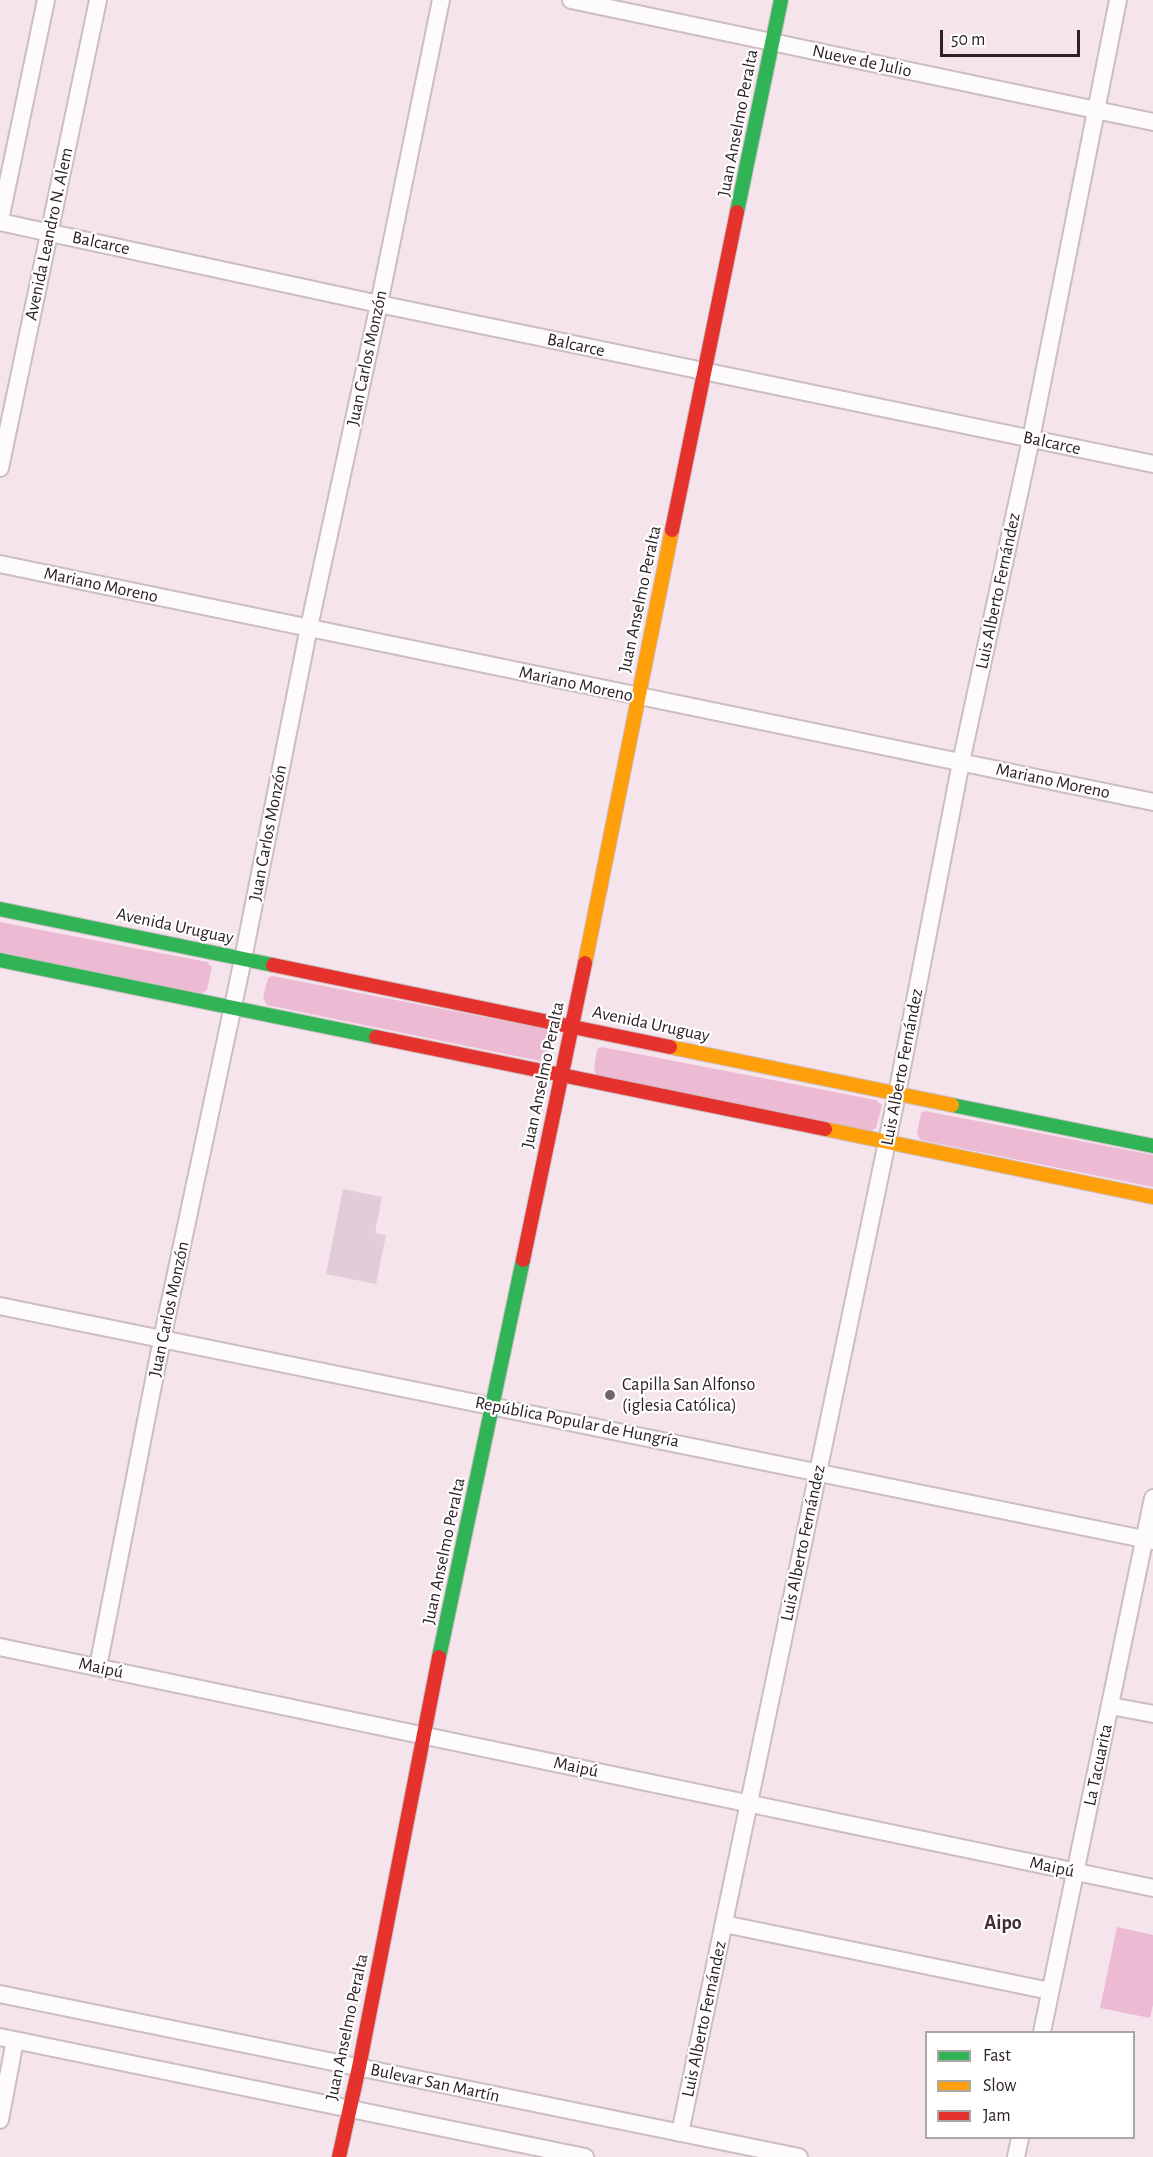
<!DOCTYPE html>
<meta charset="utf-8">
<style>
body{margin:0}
#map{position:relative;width:1153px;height:2157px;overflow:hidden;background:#f5e4ec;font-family:"Alegreya Sans",sans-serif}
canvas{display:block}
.legend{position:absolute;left:925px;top:2031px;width:210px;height:108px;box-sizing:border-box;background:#fff;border:2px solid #aba6a8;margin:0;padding:8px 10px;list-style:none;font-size:18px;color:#2c2126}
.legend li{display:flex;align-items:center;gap:12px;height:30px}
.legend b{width:30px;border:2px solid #aba6a8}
.scale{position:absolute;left:940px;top:30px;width:140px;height:27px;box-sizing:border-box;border:3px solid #2c2126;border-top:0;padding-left:8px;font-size:18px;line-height:21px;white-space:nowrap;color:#2c2126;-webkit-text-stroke:4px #fff;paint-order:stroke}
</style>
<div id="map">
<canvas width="1153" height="2157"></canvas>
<ul class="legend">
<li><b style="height:8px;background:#30b455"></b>Fast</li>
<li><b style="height:8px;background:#ff9f0a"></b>Slow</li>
<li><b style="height:8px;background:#e5322d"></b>Jam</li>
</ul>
<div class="scale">50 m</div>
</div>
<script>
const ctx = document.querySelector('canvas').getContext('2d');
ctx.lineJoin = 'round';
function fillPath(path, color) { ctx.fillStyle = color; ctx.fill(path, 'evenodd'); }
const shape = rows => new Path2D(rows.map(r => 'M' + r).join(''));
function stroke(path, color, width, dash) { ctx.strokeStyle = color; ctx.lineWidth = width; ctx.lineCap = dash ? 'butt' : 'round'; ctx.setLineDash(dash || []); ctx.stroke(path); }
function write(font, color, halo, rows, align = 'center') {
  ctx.font = font + ' "Alegreya Sans",sans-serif'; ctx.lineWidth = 4.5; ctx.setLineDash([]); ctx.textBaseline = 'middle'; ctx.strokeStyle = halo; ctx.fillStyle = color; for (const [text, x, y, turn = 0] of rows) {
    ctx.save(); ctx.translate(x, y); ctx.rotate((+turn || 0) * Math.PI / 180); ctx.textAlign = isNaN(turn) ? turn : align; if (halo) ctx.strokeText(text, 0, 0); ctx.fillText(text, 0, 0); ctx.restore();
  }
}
fillPath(shape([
 [0,922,207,962,212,967,207,990,200,994,0,953],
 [272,976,546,1029,552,1034,546,1056,540,1061,267,1005,263,998,268,978],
 [602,1047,876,1100,882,1105,876,1128,870,1132,597,1076,594,1069,597,1049],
 [925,1111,1153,1155,1153,1187,920,1140,917,1133,921,1113],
 [1117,1927,1153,1935,1153,2005,1150,2018,1100,2008]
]), '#edbad4');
fillPath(shape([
 [343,1189,382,1197,375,1233,386,1235,376,1284,326,1274]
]), '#e1ccd7');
const street = shape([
 [571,0,1153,122],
 [0,220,46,0],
 [0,222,379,304,1153,464],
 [0,468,98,0],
 [0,564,1153,802],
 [0,1306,1153,1541],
 [0,1647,1153,1888],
 [98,1667,162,1339,243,959,309,627,379,304,441,0],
 [1111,1706,1153,1714],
 [724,1924,1050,1991],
 [0,1994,799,2157],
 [1042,2032,1153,1498],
 [0,2037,585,2157],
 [0,2120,15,2040],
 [680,2133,897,1094,961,762,1031,439,1118,0],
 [1016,2157,1020,2138]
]);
const fast = shape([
 [737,212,781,0],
 [0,909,273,965],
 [0,960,376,1037],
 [952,1105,1153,1146],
 [439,1657,523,1260]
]);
const slow = shape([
 [585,963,672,530],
 [670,1047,952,1105],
 [825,1129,1153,1197]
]);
const jam = shape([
 [672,530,737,212],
 [273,965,670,1047],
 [376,1037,825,1129],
 [523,1260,585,963],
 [339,2157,359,2067,439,1657]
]);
stroke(street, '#cbbdc3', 20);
stroke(fast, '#cbbdc3', 16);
stroke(slow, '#cbbdc3', 16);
stroke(jam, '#cbbdc3', 16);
stroke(street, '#fefbfc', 16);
stroke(fast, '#30b455', 14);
stroke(slow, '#ff9f0a', 14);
stroke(jam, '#e5322d', 14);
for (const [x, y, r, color] of [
 [610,1395,6,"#72656b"]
]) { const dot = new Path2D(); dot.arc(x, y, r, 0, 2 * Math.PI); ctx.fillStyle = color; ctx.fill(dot); stroke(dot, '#fff', 2); }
write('18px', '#2c2126', '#fff', [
 ["Nueve de Julio",862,61,12],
 ["Juan Anselmo Peralta",738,123,-79],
 ["Avenida Leandro N. Alem",49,234,-78],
 ["Balcarce",101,243,12],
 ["Balcarce",576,345,12],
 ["Juan Carlos Monzón",367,358,-78],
 ["Balcarce",1052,443,12],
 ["Mariano Moreno",101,585,12],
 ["Luis Alberto Fernández",998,591,-78],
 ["Juan Anselmo Peralta",640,599,-78],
 ["Mariano Moreno",576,684,12],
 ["Mariano Moreno",1053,781,12],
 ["Juan Carlos Monzón",268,833,-79],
 ["Avenida Uruguay",175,926,12],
 ["Avenida Uruguay",651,1024,12],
 ["Luis Alberto Fernández",902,1067,-79],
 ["Juan Anselmo Peralta",543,1075,-78],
 ["Juan Carlos Monzón",169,1309,-78],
 ["República Popular de Hungría",577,1422,11],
 ["Luis Alberto Fernández",803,1543,-78],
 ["Juan Anselmo Peralta",444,1551,-78],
 ["Maipú",101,1668,12],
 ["La Tacuarita",1098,1765,-78],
 ["Maipú",576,1767,12],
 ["Maipú",1052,1867,12],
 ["Luis Alberto Fernández",704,2019,-78],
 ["Juan Anselmo Peralta",347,2027,-78],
 ["Bulevar San Martín",435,2083,12]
]);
write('18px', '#2c2126', '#fff', [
 ["Capilla San Alfonso",622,1385],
 ["(iglesia Católica)",622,1406]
], 'left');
write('bold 20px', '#422b37', '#fff', [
 ["Aipo",1003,1923]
]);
</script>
